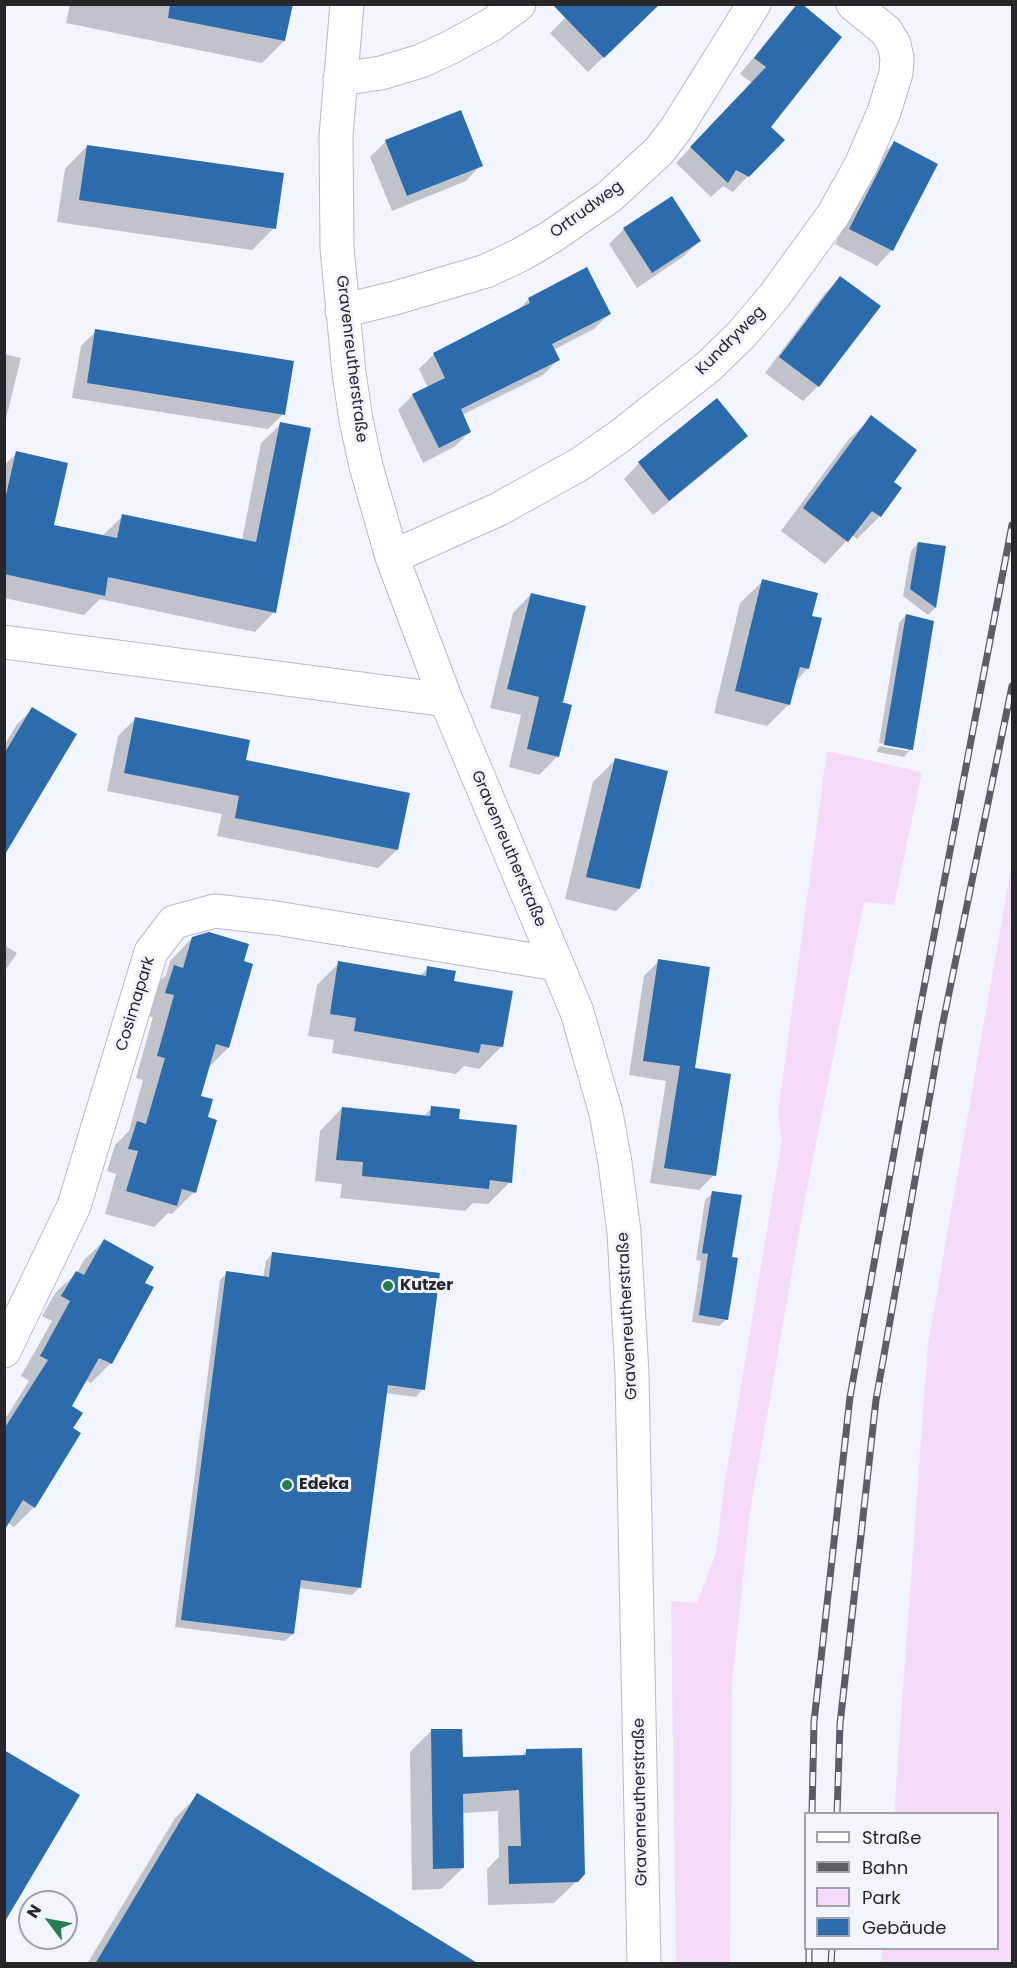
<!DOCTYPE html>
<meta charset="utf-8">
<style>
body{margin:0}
#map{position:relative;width:1017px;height:1968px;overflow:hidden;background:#f2f4fe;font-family:Poppins,sans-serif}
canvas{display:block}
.frame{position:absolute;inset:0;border:6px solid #27272b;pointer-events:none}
.legend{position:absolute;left:804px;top:1812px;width:195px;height:138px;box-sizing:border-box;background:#f2f4fe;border:2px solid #a1a2aa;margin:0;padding:8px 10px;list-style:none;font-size:18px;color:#27272b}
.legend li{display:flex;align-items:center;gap:12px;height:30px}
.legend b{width:30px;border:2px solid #a1a2aa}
.north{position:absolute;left:18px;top:1890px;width:60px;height:60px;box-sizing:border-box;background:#f2f4fe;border:2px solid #a1a2aa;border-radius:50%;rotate:302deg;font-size:16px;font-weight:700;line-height:24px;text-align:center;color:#27272b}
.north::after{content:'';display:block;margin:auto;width:21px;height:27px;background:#267d51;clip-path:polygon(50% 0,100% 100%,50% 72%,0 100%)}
</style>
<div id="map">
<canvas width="1017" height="1968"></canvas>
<div class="frame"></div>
<ul class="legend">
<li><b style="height:8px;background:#fff"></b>Straße</li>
<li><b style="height:8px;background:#5d5d63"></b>Bahn</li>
<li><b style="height:16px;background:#f6dafa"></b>Park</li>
<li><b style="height:16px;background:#2c6cac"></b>Gebäude</li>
</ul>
<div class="north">N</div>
</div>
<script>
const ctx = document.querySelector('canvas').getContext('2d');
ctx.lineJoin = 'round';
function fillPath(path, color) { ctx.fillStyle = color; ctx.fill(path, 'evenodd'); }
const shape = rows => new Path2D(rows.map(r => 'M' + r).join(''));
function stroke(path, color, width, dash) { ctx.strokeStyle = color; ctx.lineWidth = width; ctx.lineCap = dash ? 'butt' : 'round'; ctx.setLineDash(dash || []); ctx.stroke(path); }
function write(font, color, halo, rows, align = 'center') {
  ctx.font = font + ' Poppins,sans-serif'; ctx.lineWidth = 6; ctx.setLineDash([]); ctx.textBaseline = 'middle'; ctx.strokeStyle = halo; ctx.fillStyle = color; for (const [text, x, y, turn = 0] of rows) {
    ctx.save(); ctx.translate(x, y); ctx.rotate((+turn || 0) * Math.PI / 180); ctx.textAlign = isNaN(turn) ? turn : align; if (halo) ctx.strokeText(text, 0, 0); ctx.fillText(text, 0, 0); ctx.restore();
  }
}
fillPath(shape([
 [827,751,922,772,894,905,864,902,804,1204,750,1512,732,1683,730,1963,676,1963,671,1601,697,1603,716,1553,724,1487,782,1141,778,1113],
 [1012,862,1012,1963,881,1963,882,1949,998,1948,998,1814,894,1813,928,1344]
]), '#f6dafa');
fillPath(shape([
 [70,4,292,4,284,41,262,63,66,23],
 [579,4,645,17,588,72,550,33],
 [799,4,769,127,748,176,733,192,723,186,711,197,676,163,752,83,740,74,784,20],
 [386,141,481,165,466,181,392,211,370,157],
 [894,143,892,250,877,266,835,244,879,158],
 [87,146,274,228,252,250,57,222,65,169],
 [624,229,699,241,684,256,637,288,609,244],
 [841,278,879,306,818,386,803,401,765,373,825,293],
 [529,299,609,314,594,329,553,350,558,360,543,375,462,415,470,432,454,447,423,463,398,410,413,395,428,388,419,369,434,354,516,312],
 [96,331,283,414,268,429,72,398,81,346],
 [4,354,21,358,4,427],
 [716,400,746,436,731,451,653,515,624,479,639,463],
 [872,417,892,482,900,488,880,516,857,539,852,535,825,564,781,531,849,439],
 [281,424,274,612,255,632,100,599,84,615,4,598,4,465,17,453,52,526,102,536,123,516,242,540,261,443],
 [918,543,945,548,935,608,928,615,903,596,911,551],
 [763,581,810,617,808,668,795,682,789,704,767,726,714,713,740,603],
 [531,594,561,701,560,703,558,756,539,775,509,767,521,715,490,708,513,613],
 [906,615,911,749,904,757,877,752,879,746,908,751,908,748,879,743,899,623],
 [33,709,4,853,4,746,17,724],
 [136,718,245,761,408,795,397,850,378,868,217,836,222,814,107,791,118,736],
 [615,760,639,889,616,911,565,899,593,782],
 [192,938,242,962,228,1048,207,1069,199,1097,194,1192,172,1214,168,1213,154,1227,105,1214,116,1174,107,1171,115,1145,129,1131,143,1080,136,1078,153,1017,144,1015,152,989,166,975,170,961],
 [4,945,17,953,4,972],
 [659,961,693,1070,714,1175,699,1190,650,1183,666,1081,629,1075,644,976],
 [339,963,419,977,428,968,452,982,501,1047,479,1069,464,1066,456,1074,332,1053,334,1040,308,1036,317,985],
 [342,1108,423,1117,432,1108,457,1120,510,1182,488,1204,473,1203,465,1211,340,1198,342,1184,315,1181,320,1131],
 [713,1193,727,1319,719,1326,692,1322,701,1261,696,1260,705,1200],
 [104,1241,143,1284,152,1288,111,1363,91,1383,85,1380,70,1407,71,1429,34,1507,14,1527,8,1523,4,1528,4,1415,7,1416,29,1381,21,1376,52,1321,42,1316,56,1292,77,1273,84,1260],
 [273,1253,423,1389,416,1397,385,1393,360,1587,352,1595,299,1588,293,1634,285,1641,175,1627,220,1280,227,1273,263,1278,266,1261],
 [432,1730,461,1759,520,1757,526,1751,577,1881,554,1903,488,1905,487,1869,499,1857,498,1811,462,1813,463,1868,441,1889,412,1890,410,1752],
 [198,1795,476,1964,87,1964,175,1818]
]), '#0003');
fillPath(shape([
 [170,4,293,4,285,41,168,18],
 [552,4,660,4,604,58],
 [797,4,802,4,842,37,771,127,785,140,749,177,736,170,728,183,690,147,766,67,754,58],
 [461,110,483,166,407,196,385,140],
 [894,141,938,164,893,251,849,229],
 [87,145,284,173,276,229,79,200],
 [672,196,701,241,652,273,623,228],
 [587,267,611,314,552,344,560,360,461,409,471,432,439,448,412,394,445,378,433,353,530,303,528,298],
 [840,276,881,306,819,387,779,357],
 [95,329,294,361,285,415,87,383],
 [717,398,748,436,669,501,638,462],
 [871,415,917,450,894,482,902,488,881,517,872,511,848,542,803,508],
 [280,422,311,428,276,613,108,577,105,596,4,574,4,504,16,451,68,463,54,525,117,538,122,514,256,542],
 [918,542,946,546,936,608,910,589],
 [762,579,818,593,812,616,822,618,809,669,800,667,790,705,735,691],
 [531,593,586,606,563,702,558,701,572,705,559,757,527,749,539,697,507,689],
 [906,614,934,621,913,750,884,745],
 [32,707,77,734,4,856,4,754],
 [135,717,250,740,246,760,410,793,398,850,235,818,239,796,124,773],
 [615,758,668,771,640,889,586,877],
 [209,932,249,944,244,961,253,964,229,1048,216,1044,201,1096,213,1099,208,1117,217,1120,196,1193,182,1189,177,1206,126,1191,138,1151,128,1149,137,1121,146,1124,165,1058,157,1056,174,995,165,993,174,965,183,968,192,937],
 [658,959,710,967,695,1068,731,1074,716,1176,664,1168,680,1066,643,1061],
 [338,961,426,976,427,966,456,971,454,981,513,991,503,1047,481,1044,479,1053,354,1031,356,1018,330,1014],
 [431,1106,460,1109,459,1119,517,1125,512,1183,490,1180,489,1189,362,1176,363,1162,336,1160,342,1107,430,1116],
 [712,1191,742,1195,732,1257,738,1258,728,1320,699,1315,708,1254,702,1253],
 [104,1239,154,1267,145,1283,154,1287,112,1364,99,1358,72,1406,83,1413,73,1428,81,1433,35,1508,23,1500,4,1531,4,1429,48,1360,40,1356,70,1301,61,1296,76,1271,84,1275],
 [272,1252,440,1273,425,1390,388,1385,361,1588,301,1580,294,1634,181,1620,226,1271,269,1277],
 [431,1729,462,1729,463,1757,526,1755,526,1749,582,1748,585,1874,578,1882,509,1884,508,1846,521,1846,519,1790,463,1794,464,1868,433,1869],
 [4,1750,80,1795,4,1923],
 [197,1793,396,1913,479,1964,95,1964]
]), '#2c6cac');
const minor = shape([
 [347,4,336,136,337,248,349,373,356,420,366,466,392,557,446,700,577,1012,606,1113,615,1163,624,1232,632,1374,644,1964],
 [340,79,381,73,421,61,451,47,491,25,519,4],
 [342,311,395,298,486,271,520,255,551,237,609,197,659,151,676,129,754,4],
 [392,557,499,509,580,464,620,436,708,367,742,334,775,295,833,215,861,165,884,112,896,73,897,58,894,44,886,31,853,4],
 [4,642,446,700],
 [4,1351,74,1206,151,952,174,922,215,911,276,918,557,964]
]);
stroke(minor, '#b9bbc5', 35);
stroke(minor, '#fff', 33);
const rail = shape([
 [812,1814,814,1722,850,1397,918,1019,1012,525],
 [837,1814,840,1724,876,1400,942,1027,1012,686],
 [809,1948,809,1964],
 [831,1964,832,1948]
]);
stroke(rail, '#5d5d63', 7);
stroke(rail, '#f2f4fe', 4.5, [14]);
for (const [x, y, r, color] of [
 [388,1286,6,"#267d51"],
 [287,1485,6,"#267d51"]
]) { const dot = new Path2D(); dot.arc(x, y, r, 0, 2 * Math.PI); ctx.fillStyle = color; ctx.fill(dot); stroke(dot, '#f2f4fe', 2); }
write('16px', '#27272b', '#f2f4fe', [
 ["Ortrudweg",587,210,-36],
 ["Kundryweg",731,341,-45],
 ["Gravenreutherstraße",351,359,83],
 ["Gravenreutherstraße",508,849,67],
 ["Cosimapark",136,1004,-73],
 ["Gravenreutherstraße",628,1316,-93],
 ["Gravenreutherstraße",641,1802,-91]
]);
write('bold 16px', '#27272b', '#f2f4fe', [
 ["Kutzer",400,1286],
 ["Edeka",299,1485]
], 'left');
</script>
